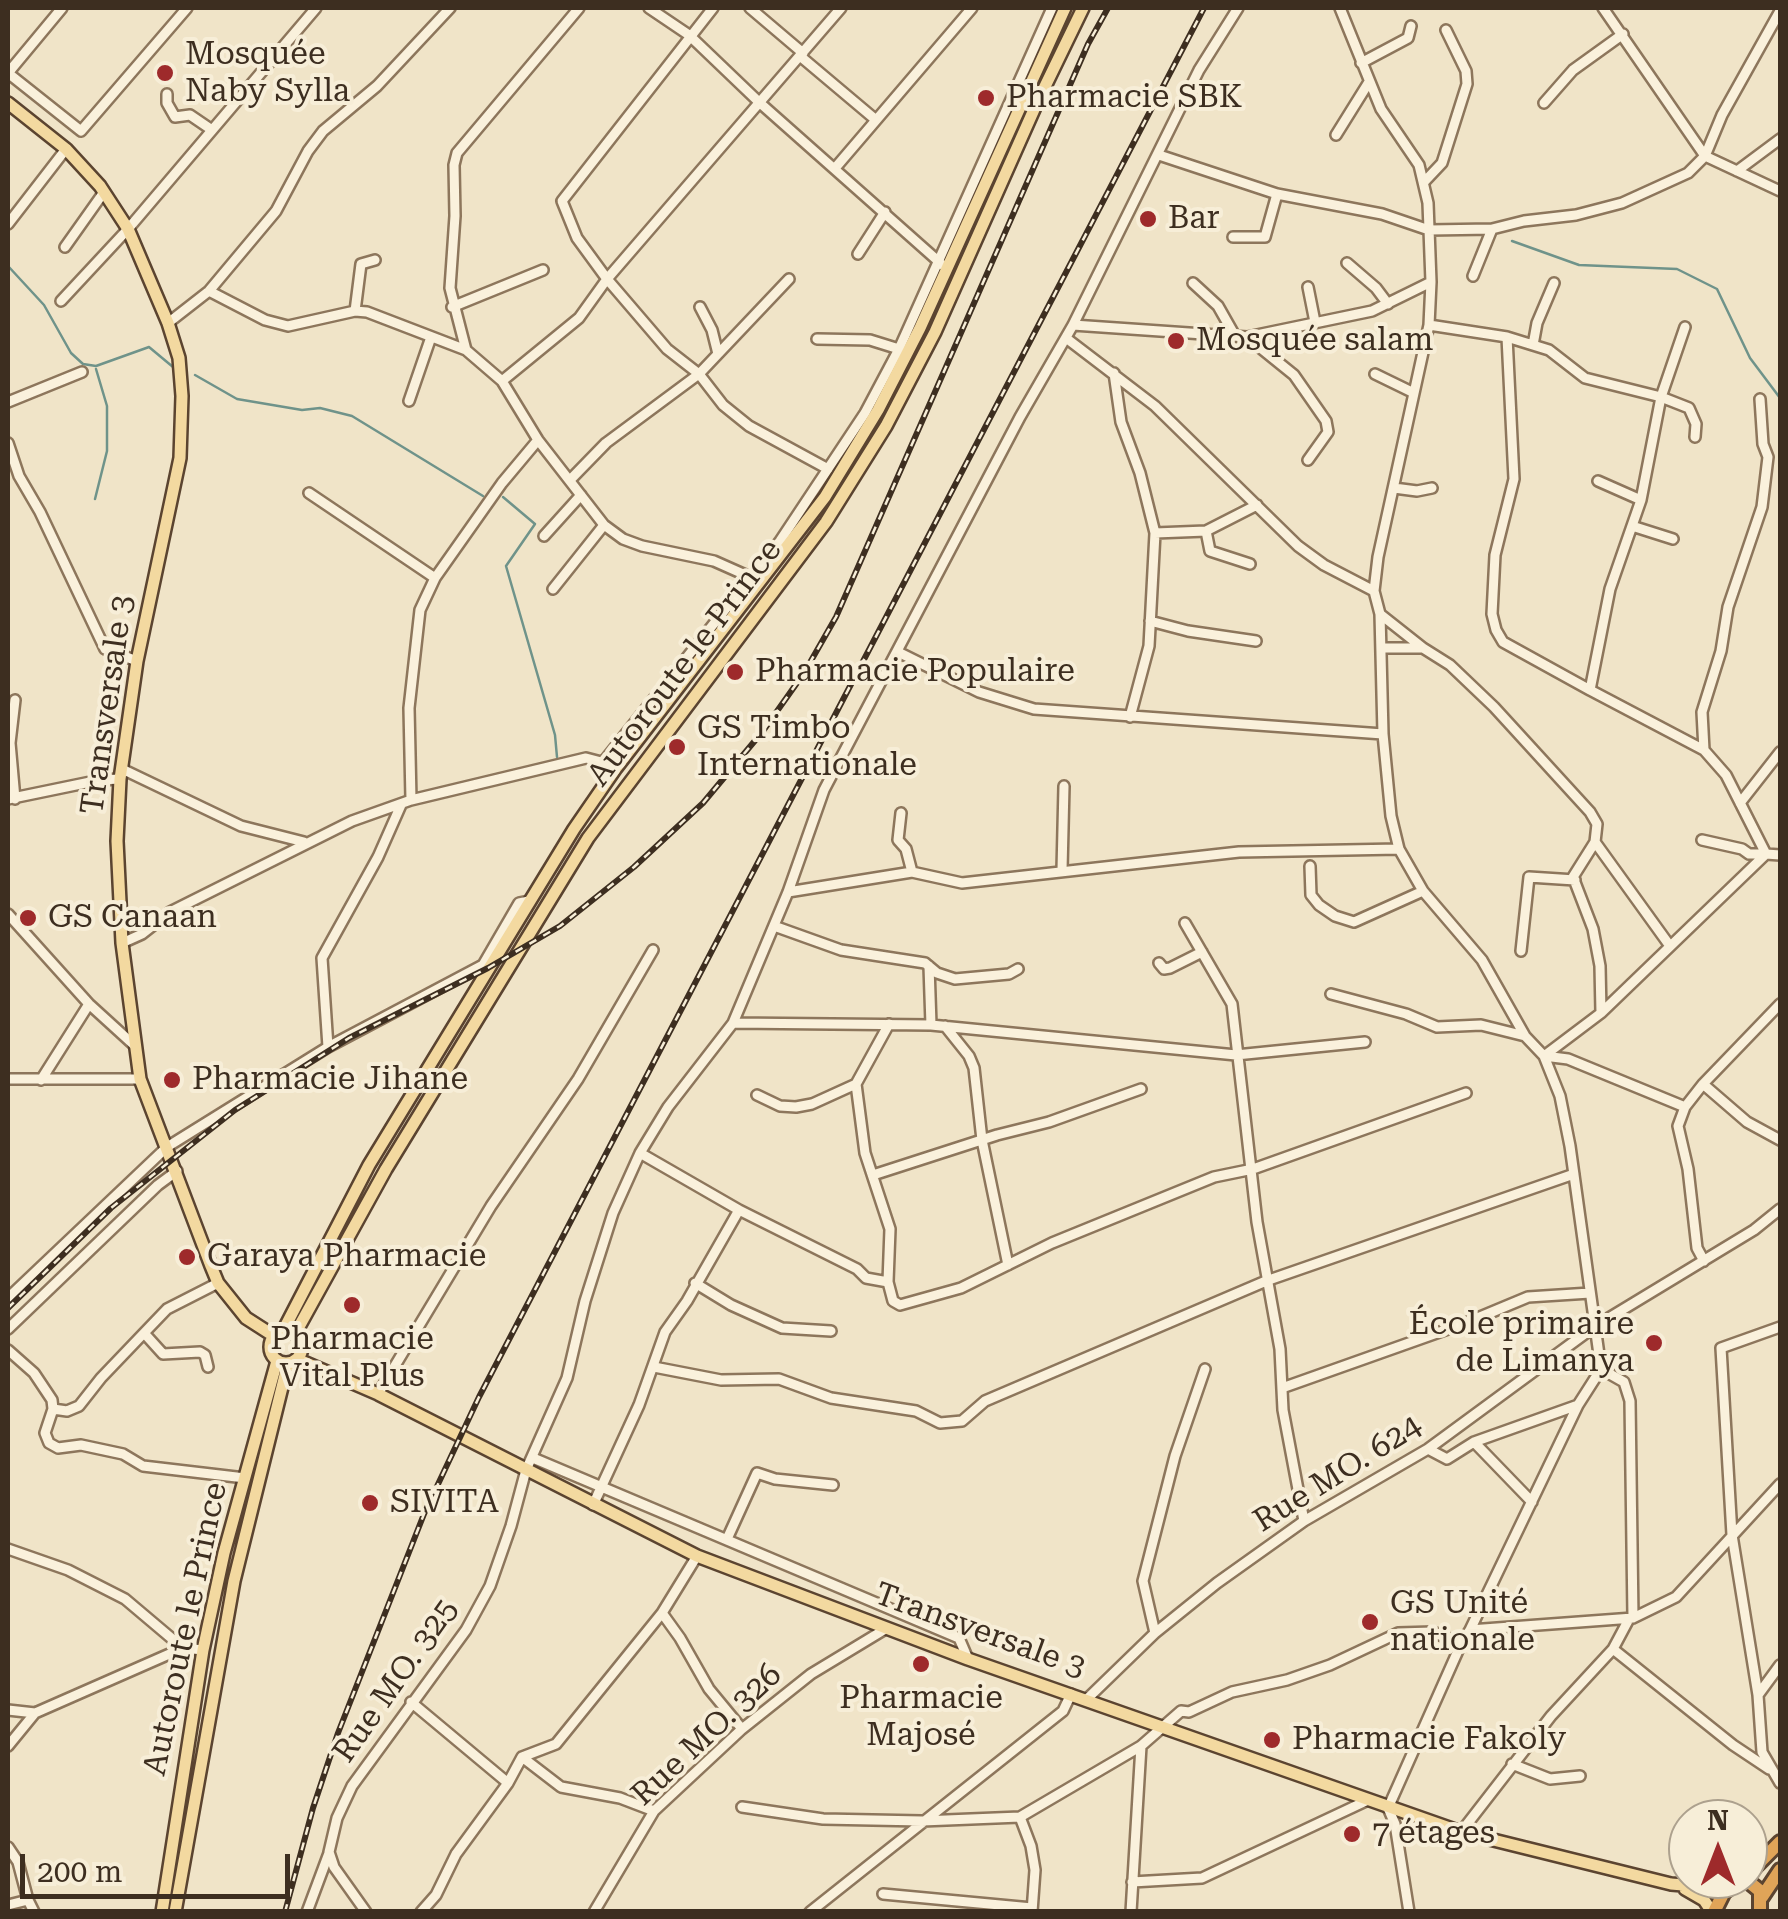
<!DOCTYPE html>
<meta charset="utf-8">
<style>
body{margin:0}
#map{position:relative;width:1788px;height:1919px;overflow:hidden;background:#f0e4c8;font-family:"Roboto Serif",serif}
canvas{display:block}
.frame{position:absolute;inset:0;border:10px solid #3d2e20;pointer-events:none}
.north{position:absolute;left:1668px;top:1799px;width:100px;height:100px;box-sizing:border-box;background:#f7eed8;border:2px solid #ada18e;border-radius:50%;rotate:0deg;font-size:28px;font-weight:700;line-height:40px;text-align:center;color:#3d2e20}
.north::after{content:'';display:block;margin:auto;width:35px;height:45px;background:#9e2a2b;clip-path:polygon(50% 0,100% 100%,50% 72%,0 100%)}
.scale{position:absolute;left:20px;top:1854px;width:270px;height:45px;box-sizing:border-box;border:5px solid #3d2e20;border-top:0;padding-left:12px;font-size:30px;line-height:35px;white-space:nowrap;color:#3d2e20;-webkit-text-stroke:8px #f7eed8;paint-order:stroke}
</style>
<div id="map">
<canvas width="1788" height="1919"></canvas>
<div class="frame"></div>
<div class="north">N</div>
<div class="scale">200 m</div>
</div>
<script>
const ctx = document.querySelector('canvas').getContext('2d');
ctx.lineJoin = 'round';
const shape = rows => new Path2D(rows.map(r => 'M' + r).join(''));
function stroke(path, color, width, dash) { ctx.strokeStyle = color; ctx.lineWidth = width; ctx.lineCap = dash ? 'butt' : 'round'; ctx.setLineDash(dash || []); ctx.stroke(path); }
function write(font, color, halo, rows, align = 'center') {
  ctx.font = font + ' "Roboto Serif",serif'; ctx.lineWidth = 8; ctx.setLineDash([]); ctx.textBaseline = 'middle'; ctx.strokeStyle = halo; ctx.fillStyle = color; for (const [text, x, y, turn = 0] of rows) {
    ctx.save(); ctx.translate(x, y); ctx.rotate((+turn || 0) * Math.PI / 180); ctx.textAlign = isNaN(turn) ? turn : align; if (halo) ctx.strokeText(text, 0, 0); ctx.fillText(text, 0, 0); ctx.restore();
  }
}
stroke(shape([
 [1512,241,1579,265,1677,269,1717,289,1750,358,1780,398],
 [8,266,44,305,71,353,83,364,96,366,149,347,173,367],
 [195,375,237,399,302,410,320,408,352,416,483,496],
 [503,497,535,524,506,566,555,735,557,757],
 [95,499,107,451,107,406,96,369]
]), '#6f938a', 2.5);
const minor = shape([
 [649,8,689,35,760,103,946,268],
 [713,8,562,201,577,238,607,279,667,349,699,374,723,405,749,426,828,469],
 [750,8,803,53],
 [1340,8,1381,109,1419,165,1428,203,1431,282,1429,325,1378,557,1374,591,1380,614,1383,734,1391,816,1399,849,1423,891,1482,960,1525,1036,1544,1056,1560,1096,1570,1146,1601,1369,1578,1405,1470,1630,1461,1644,1388,1808,1395,1824,1409,1912],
 [1603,8,1705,156,1722,115,1780,11],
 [800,56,876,120],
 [1361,63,1408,38,1411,26],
 [8,73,81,131,187,8],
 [8,73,62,8],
 [167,94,167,103,175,117,190,115,212,130],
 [1544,103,1573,70,1623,34],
 [1336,135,1369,82],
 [1159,155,1277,194,1382,214,1429,230,1492,229,1524,221,1576,215,1622,203,1688,173,1705,156,1780,191],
 [836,167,972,8],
 [1737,171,1780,139],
 [1425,181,1442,163,1467,84,1466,71,1446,30],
 [8,224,66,149],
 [1233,237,1265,237,1277,194],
 [65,247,104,192],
 [858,254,885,212],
 [1347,263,1376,288,1388,304],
 [1473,276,1492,229],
 [1193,283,1218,306,1235,336],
 [1308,287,1315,322],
 [209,291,265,320,288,326,355,311,367,312,466,350,502,381,538,440,604,525,623,539,642,546,714,561,750,577],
 [61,301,128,229,316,8],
 [452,307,543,270],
 [700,307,712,330,718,354],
 [355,311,361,264,375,260],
 [168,323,209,291,276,211,308,151,323,131,377,86,450,8],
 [1073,325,1247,337,1372,311,1431,282],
 [1429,325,1507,337,1514,479,1495,555,1492,614,1496,630,1503,642,1590,690],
 [1685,327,1661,397,1641,500,1610,589,1590,690,1704,750,1726,775,1766,854,1749,854,1742,849,1702,840],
 [1247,337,1294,375,1326,421,1328,432,1308,460],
 [1507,337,1549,350,1585,378,1661,397,1689,408,1696,424,1695,437],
 [1066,338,1155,406,1298,546,1324,565,1374,591],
 [817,339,870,340,899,349],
 [1533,345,1537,323,1554,283],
 [466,350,450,288,455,216,454,165,457,153,579,8],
 [1114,373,1121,422,1140,473,1155,533,1149,646,1130,717],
 [1375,374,1414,393],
 [502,381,579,318,607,279,841,8],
 [409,401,431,337],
 [8,402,82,372],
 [8,443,19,476,40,512,105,649,137,661],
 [570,480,606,443,699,374,789,279],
 [1598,481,1641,500],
 [1394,488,1417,491,1432,488],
 [309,493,435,578],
 [1632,526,1673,539],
 [1206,531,1210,551,1250,564],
 [1155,533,1206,531,1257,505],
 [544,536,581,495],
 [553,589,604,525],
 [1380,614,1423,648,1450,665,1494,707,1590,812,1597,824,1595,842,1670,946],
 [1150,621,1188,631,1256,641],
 [1382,648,1423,648],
 [898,652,979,692,1034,709,1383,734],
 [1704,750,1702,712,1721,651,1728,607,1762,507,1768,457,1763,444,1760,399],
 [604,761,780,541,865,413,899,349,1052,8],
 [122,769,241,826,304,842],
 [8,799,100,780,120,779],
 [15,799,10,743,15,700],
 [411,800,409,708,420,610,435,578,502,483,538,440],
 [1740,803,1780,752],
 [901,813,898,840,906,849,912,872],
 [1595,842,1573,877,1593,929,1600,966,1601,1013],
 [1310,866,1311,895,1319,905,1335,916,1354,922,1423,891],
 [1062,870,1064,786],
 [788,892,912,872,962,883,1239,852,1399,849],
 [8,914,89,1004,134,1045],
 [1185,923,1232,1004,1257,1222,1280,1349,1283,1410,1304,1521],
 [774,926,841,950,925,963,937,973,955,979,1009,974,1018,969],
 [122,943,142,934,170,912,352,821,411,800,586,758,609,764],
 [1521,951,1529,877,1575,880],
 [1159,963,1164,969,1170,968,1202,952],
 [929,966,931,1025],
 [1331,994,1406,1014,1437,1027,1481,1025,1525,1036],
 [733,1023,931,1025,1236,1055,1365,1042],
 [889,1024,856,1084,865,1153,890,1229,888,1282,893,1301,900,1305,961,1288,1052,1243,1214,1177,1253,1169,1466,1093],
 [945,1026,969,1056,974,1068,982,1140,1008,1265],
 [328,1047,322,958,378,857,401,805],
 [1544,1056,1601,1013,1766,854,1780,855],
 [1544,1056,1568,1059,1685,1107],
 [8,1079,140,1079],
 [41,1080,89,1004],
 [1703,1084,1747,1122,1780,1140],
 [757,1095,780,1106,796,1107,812,1104,856,1084],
 [873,1175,997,1135,1049,1122,1141,1089],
 [739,1210,857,1269,866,1278,888,1282],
 [1704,1261,1697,1248,1688,1169,1678,1126,1685,1107,1703,1084,1780,1004],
 [695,1283,731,1305,782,1328,831,1331],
 [8,1298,167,1147,328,1047,483,965,519,903,529,901],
 [1780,1327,1721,1348,1732,1535,1758,1695,1762,1752,1780,1783],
 [8,1329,158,1185,177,1171],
 [8,1350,34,1373,52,1400,53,1409,45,1433,49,1443,58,1448,81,1445,123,1454,143,1466,245,1478],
 [208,1367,205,1355,200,1352,163,1354,144,1333,167,1309,218,1283],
 [654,1367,721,1380,779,1379,831,1398,916,1411,940,1423,962,1421,985,1401,1266,1281,1574,1174],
 [1601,1369,1624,1382,1630,1401,1633,1618],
 [1282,1388,1468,1322,1528,1297,1590,1293],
 [378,1394,491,1206,578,1079,653,950],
 [53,1409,67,1411,79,1406,101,1378,144,1333],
 [1474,1442,1532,1502],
 [1428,1449,1447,1459,1474,1442,1578,1405],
 [533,1458,959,1638,968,1659],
 [593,1505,639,1405,665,1332,687,1301,739,1210,640,1153],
 [727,1539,757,1473,775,1479,833,1485],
 [8,1549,68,1570,125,1599,183,1648],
 [697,1556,662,1613,680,1638,709,1689,742,1729],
 [1470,1630,1633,1618,1676,1597,1780,1484],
 [1155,1633,1143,1581,1175,1456,1205,1369],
 [1613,1649,1733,1745,1769,1769],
 [1758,1695,1780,1665],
 [1087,1699,1155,1633,1217,1583,1304,1521,1428,1449,1594,1327,1754,1230,1780,1209],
 [411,1702,508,1783,522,1757,556,1744,662,1613],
 [8,1710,35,1713],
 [8,1746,35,1713,183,1648,203,1650],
 [522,1757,561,1787,620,1798,654,1811],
 [1512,1764,1550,1779,1580,1776],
 [742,1807,823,1819,922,1821,1020,1817,1141,1746,1181,1711,1189,1712,1232,1692,1287,1680,1330,1665,1398,1633,1433,1632,1461,1644],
 [1020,1817,1031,1846,1035,1870,1032,1912],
 [1461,1832,1551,1716,1613,1649,1629,1619],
 [8,1847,18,1862,28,1900,34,1912],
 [1132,1882,1202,1878,1366,1801],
 [883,1894,1032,1908],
 [8,1905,28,1900],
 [307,1912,329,1853],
 [366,1912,334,1867,329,1852,337,1818,352,1786,466,1630,490,1586,511,1526,526,1470,567,1378,585,1301,613,1213,640,1153,668,1107,733,1023,788,892,824,790,1020,417,1073,325,1199,70,1238,8],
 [421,1912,436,1895,456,1854,508,1783],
 [594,1912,654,1811,742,1729,811,1674,887,1628],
 [810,1912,1063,1711,1071,1694],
 [1131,1912,1141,1746]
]);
const major = shape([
 [8,103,66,149,100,186,128,229,168,323,179,358,182,396,180,458,137,661,120,779,117,841,122,943,140,1079,211,1266,218,1283,246,1318,274,1336],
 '270 1347a16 16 0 1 1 32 0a16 16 0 1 1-32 0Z',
 [283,1331,369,1165,574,829,616,768,825,497,878,410,920,328,1065,8],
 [295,1334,386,1169,588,838,826,522,886,426,935,332,1036,105,1083,8],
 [297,1359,378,1394,697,1556,968,1659,1461,1832,1671,1884,1695,1886,1732,1883],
 [1685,1889,1704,1900,1712,1912],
 [162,1912,203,1650,224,1553,277,1361],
 [175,1912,234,1581,288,1363]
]);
const highway = shape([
 [1748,1874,1780,1842],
 [1740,1880,1749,1882,1760,1891,1760,1912],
 [1762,1897,1780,1870],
 [1714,1912,1724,1892,1741,1879]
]);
stroke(minor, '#8d765c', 14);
stroke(major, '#5b4430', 16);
stroke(highway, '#5b4430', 18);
stroke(minor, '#faf1dc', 9);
stroke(major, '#f3d9a0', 11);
stroke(highway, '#e0a458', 12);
const rail = shape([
 [8,1308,111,1208,235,1110,349,1038,488,968,560,926,634,867,703,803,763,731,804,673,836,617,1088,44,1108,8],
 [285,1912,313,1808,338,1733,424,1514,479,1397,1204,8]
]);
stroke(rail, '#3d2e20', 6);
stroke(rail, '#f7eed8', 2.5, [8]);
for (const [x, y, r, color] of [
 [165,73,10,"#9e2a2b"],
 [986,98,10,"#9e2a2b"],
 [1148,219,10,"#9e2a2b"],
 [1176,341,10,"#9e2a2b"],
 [735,672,10,"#9e2a2b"],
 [677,747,10,"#9e2a2b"],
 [28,918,10,"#9e2a2b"],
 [172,1080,10,"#9e2a2b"],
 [187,1257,10,"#9e2a2b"],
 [352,1305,10,"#9e2a2b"],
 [1654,1343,10,"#9e2a2b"],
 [370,1503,10,"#9e2a2b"],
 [1370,1622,10,"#9e2a2b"],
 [921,1664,10,"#9e2a2b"],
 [1272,1740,10,"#9e2a2b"],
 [1352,1834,10,"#9e2a2b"]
]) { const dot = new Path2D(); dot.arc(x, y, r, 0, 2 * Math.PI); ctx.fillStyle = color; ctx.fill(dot); stroke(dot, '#f7eed8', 4); }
write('32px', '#3d2e20', '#f7eed8', [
 ["Mosquée",185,55],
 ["Naby Sylla",185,92],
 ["Pharmacie SBK",1006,98],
 ["Bar",1168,219],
 ["Mosquée salam",1196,341],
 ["Pharmacie Populaire",755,672],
 ["GS Timbo",697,729],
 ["Internationale",697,766],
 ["GS Canaan",48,918],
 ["Pharmacie Jihane",192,1080],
 ["Garaya Pharmacie",207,1257],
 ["École primaire",1634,1325,"right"],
 ["de Limanya",1634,1362,"right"],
 ["Pharmacie",352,1340,"center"],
 ["Vital Plus",352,1377,"center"],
 ["SIVITA",390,1503],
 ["GS Unité",1390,1604],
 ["nationale",1390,1641],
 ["Pharmacie",921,1699,"center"],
 ["Majosé",921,1736,"center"],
 ["Pharmacie Fakoly",1292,1740],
 ["7 étages",1372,1834]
], 'left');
write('32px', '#3d2e20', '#f7eed8', [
 ["Autoroute le Prince",685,663,-53],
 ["Transversale 3",108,705,-82],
 ["Rue MO. 624",1338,1474,-32],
 ["Autoroute le Prince",186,1629,-78],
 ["Transversale 3",980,1631,20],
 ["Rue MO. 325",396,1681,-55],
 ["Rue MO. 326",707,1735,-43]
]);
</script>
